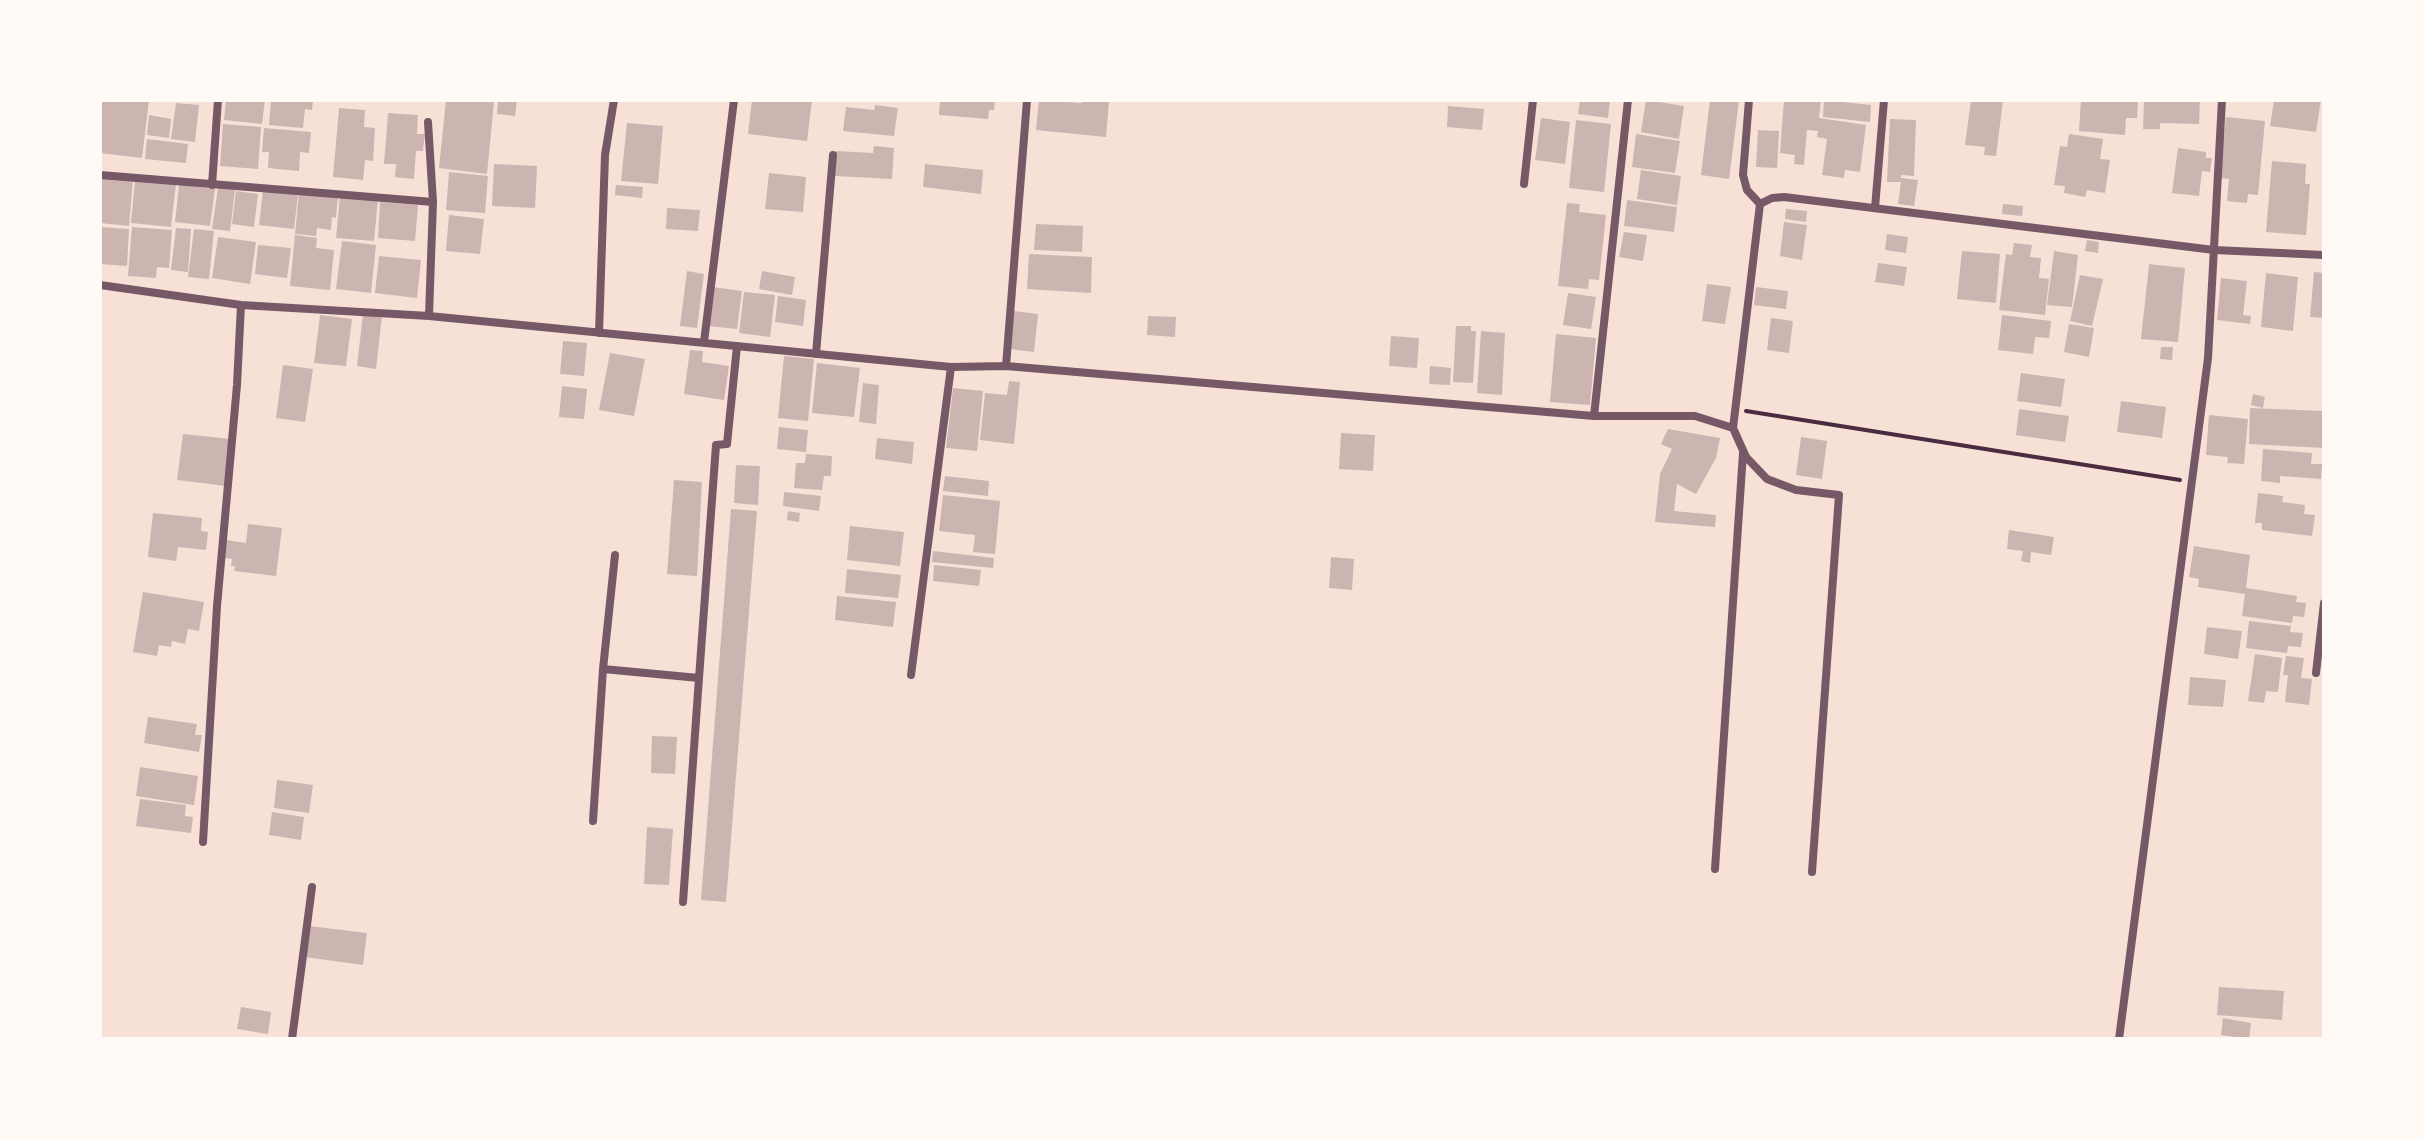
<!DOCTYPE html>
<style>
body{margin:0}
#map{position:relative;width:2424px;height:1139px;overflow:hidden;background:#f7e1d7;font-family:"Space Grotesk",sans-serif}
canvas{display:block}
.frame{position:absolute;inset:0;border:102px solid #fffaf5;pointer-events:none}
</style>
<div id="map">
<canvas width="2424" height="1139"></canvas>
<div class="frame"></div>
</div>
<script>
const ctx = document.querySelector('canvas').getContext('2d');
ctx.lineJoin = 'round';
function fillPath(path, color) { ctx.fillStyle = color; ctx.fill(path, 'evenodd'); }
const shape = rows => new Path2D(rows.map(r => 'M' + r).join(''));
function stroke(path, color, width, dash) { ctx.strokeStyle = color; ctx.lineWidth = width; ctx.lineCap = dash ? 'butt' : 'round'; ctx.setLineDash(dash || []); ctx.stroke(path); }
fillPath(shape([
 [102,100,149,100,142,158,100,153],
 [226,100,265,100,262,124,224,120],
 [271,100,313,100,312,110,305,109,303,128,269,125],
 [446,100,494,102,487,174,439,168],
 [498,100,517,100,515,116,497,114],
 [752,100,812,100,807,141,748,134],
 [940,100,995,100,994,110,989,110,988,119,939,115],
 [1039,100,1082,103,1082,100,1109,100,1106,137,1036,130],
 [1580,100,1610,100,1608,118,1578,114],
 [1646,100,1684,106,1679,139,1641,132],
 [1710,100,1739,101,1729,179,1701,175],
 [1784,100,1821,100,1819,118,1866,125,1860,172,1845,170,1844,178,1822,175,1827,139,1817,137,1818,131,1807,130,1804,165,1794,164,1795,155,1780,153],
 [1824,100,1871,105,1870,122,1823,117],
 [1971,100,2003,101,1996,156,1984,155,1985,147,1965,145],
 [2081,100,2138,100,2137,118,2126,118,2125,135,2079,131],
 [2144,100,2200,100,2199,124,2160,123,2160,129,2143,129],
 [2274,100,2321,100,2316,132,2270,126],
 [176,103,199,105,195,142,171,139],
 [875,105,898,108,894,136,843,131,846,107,874,110],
 [1448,106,1484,109,1482,130,1447,127],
 [339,108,365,110,364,127,375,128,373,161,365,160,363,180,333,177],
 [388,113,418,115,417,134,425,134,423,151,416,151,414,179,395,177,396,164,384,164],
 [149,115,171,119,169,138,147,135],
 [2226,117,2265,121,2258,195,2248,194,2247,203,2227,201,2229,179,2220,178],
 [1541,118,1570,122,1565,164,1535,160],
 [1890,119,1916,120,1914,176,1901,175,1901,178,1918,180,1914,206,1898,204,1901,182,1887,182],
 [1576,120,1611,124,1604,192,1569,188],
 [627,123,663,126,658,184,621,181],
 [223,124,261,127,258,169,220,166],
 [264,128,311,132,309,153,300,152,299,171,268,168,269,152,262,152],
 [1758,130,1779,131,1777,168,1756,167],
 [1636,134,1680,141,1675,173,1632,167],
 [2069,134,2103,139,2100,159,2110,160,2105,193,2087,190,2085,197,2064,193,2065,186,2054,185,2060,146,2067,147],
 [147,139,188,144,186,163,145,159],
 [874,146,894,148,892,179,835,176,836,151,873,153],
 [2178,148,2206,152,2206,158,2212,158,2210,172,2202,171,2199,196,2172,193],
 [2272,161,2306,164,2305,184,2310,184,2306,235,2266,232],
 [494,164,537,166,535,208,492,206],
 [925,164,983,170,981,194,923,187],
 [1641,170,1681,176,1677,205,1637,199],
 [449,172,488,176,485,213,446,210],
 [769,173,806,177,803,212,765,209],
 [100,176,133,179,129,226,100,223],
 [135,180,176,184,171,227,131,223],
 [179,185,215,189,210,226,175,222],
 [616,185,643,187,642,198,615,195],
 [218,188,235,190,230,231,212,229],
 [263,190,298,194,294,229,259,225],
 [236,191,258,194,254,227,232,224],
 [299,192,338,196,336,218,332,217,331,230,317,228,316,236,295,234],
 [340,195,378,199,374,241,336,238],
 [1627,200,1677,207,1674,232,1624,226],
 [380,202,418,205,415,241,378,238],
 [1567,203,1580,204,1579,212,1606,215,1599,280,1589,279,1588,289,1558,286],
 [2003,204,2023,206,2022,216,2002,214],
 [667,208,700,210,698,231,666,229],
 [1786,209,1807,211,1806,222,1785,219],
 [449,215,484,219,480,254,446,251],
 [1784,222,1807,225,1802,260,1780,256],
 [1036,224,1083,226,1082,252,1034,250],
 [100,227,129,229,127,266,100,264],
 [132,227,172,230,169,268,157,267,156,278,128,276],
 [176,228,191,229,188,272,171,270],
 [194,229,214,231,209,279,188,277],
 [1624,232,1647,235,1643,261,1619,257],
 [1887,234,1908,237,1906,253,1885,250],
 [295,235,317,238,316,248,334,250,330,290,290,286],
 [218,237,256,242,250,284,212,278],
 [2087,240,2099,242,2098,253,2085,251],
 [342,241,376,245,371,293,336,289],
 [2014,243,2032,245,2030,257,2041,258,2039,278,2049,279,2045,315,1999,310,2006,254,2012,255],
 [258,245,291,248,287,278,255,274],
 [1962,251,2000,254,1996,303,1957,299],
 [2054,251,2078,255,2072,307,2047,305],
 [1029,254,1092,257,1091,293,1027,289],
 [379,256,421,260,417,298,375,293],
 [1878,263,1907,267,1904,286,1875,282],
 [2149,264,2185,268,2178,342,2141,339],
 [687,271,704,274,697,328,680,326],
 [762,271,795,277,792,295,759,289],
 [2314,272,2324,273,2324,318,2310,317],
 [2266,273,2298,277,2293,331,2261,327],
 [2080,275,2103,279,2092,326,2070,321],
 [2221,278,2247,281,2243,315,2251,316,2250,324,2217,320],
 [1707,284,1731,287,1725,324,1702,321],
 [713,287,742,291,737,329,708,326],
 [1756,287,1788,291,1786,309,1754,305],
 [744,292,775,295,770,337,739,333],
 [1568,293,1596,297,1591,329,1563,325],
 [778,296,806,300,803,326,775,322],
 [1014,311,1038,314,1034,352,1010,349],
 [363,314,382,316,376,369,357,366],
 [320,315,352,319,346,366,314,363],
 [2002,315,2051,321,2049,338,2035,337,2033,354,1998,350],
 [1148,316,1176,317,1175,337,1147,335],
 [1771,318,1793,321,1789,353,1767,350],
 [2069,324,2094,328,2089,357,2064,352],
 [1456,326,1471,326,1471,331,1476,331,1473,383,1453,382],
 [1481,331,1505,333,1502,395,1477,393],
 [1556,334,1596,338,1590,405,1550,402],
 [1391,336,1419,338,1417,368,1389,366],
 [563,341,587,343,584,376,560,374],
 [2161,347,2173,347,2172,360,2160,359],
 [690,350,703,351,702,362,729,366,724,400,684,394],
 [610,353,645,359,634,416,599,410],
 [784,356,814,359,808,421,778,418],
 [817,363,860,368,854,417,812,413],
 [283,365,313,369,305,422,276,418],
 [1430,366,1451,368,1450,385,1429,384],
 [2021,373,2065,379,2061,407,2017,401],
 [1009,381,1020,382,1014,444,980,440,985,393,1007,395],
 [863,383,879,385,876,424,859,422],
 [562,386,587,389,584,419,559,417],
 [953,388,983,391,977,451,946,448],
 [2253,394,2265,397,2263,408,2251,405],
 [2121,401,2166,407,2162,438,2117,432],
 [2250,408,2324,411,2324,448,2249,444],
 [2019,409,2069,416,2065,442,2016,435],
 [2209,415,2248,419,2244,464,2227,463,2228,457,2206,455],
 [779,427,808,430,806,452,777,449],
 [1668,429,1720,438,1716,458,1696,494,1677,484,1674,511,1716,515,1715,527,1655,522,1660,474,1672,449,1661,444],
 [1341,433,1375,435,1373,471,1339,469],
 [183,434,231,439,226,486,177,480],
 [1801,437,1827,441,1822,479,1796,475],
 [877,438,914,442,912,464,875,459],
 [2263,449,2312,453,2311,464,2322,464,2321,479,2280,476,2280,483,2261,481],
 [806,454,832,456,831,476,824,476,822,490,794,488,796,463,805,463],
 [736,465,760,466,758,505,734,503],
 [945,476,989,481,988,496,943,491],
 [674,480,702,482,697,576,667,574],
 [784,492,821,496,819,511,783,506],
 [2258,493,2283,496,2282,502,2305,505,2304,514,2315,515,2312,536,2262,530,2262,523,2255,523],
 [943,495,1000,501,995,554,973,552,975,535,939,531],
 [731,509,757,511,726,902,701,900],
 [788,511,800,513,799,522,787,520],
 [153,513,202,518,201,531,208,532,206,550,178,547,176,561,148,557],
 [248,524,282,528,276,576,234,571,235,566,231,566,232,559,224,558,226,540,246,543],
 [850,526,904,532,900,566,847,560],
 [2009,530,2054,537,2051,555,2031,552,2030,563,2021,561,2023,551,2007,549],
 [2194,546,2250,555,2246,588,2297,596,2296,602,2306,603,2304,617,2293,616,2292,623,2242,616,2245,594,2198,587,2199,579,2189,577],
 [933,551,994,558,993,568,932,562],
 [1331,557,1354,559,1352,590,1329,588],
 [934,565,981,570,979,586,933,581],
 [847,569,901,575,898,598,845,593],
 [143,592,204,602,199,631,188,629,185,644,172,641,171,647,159,645,157,656,133,652],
 [837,596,896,602,893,627,835,620],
 [2249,621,2291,626,2290,632,2303,633,2301,647,2288,646,2287,653,2246,648],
 [2207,627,2242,631,2238,659,2204,654],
 [2255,654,2282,658,2278,692,2266,691,2264,703,2248,701],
 [2286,656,2304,658,2301,678,2312,679,2309,705,2285,702,2288,675,2283,675],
 [2190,677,2226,680,2223,707,2188,705],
 [148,717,197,724,195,735,202,735,199,752,144,743],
 [652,736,677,737,675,774,651,773],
 [140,767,198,776,194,805,136,796],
 [277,780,313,785,309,813,274,808],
 [140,799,186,805,185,816,193,817,191,833,136,826],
 [272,812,304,817,301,840,269,835],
 [647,827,673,829,669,885,644,884],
 [309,926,367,933,363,965,305,957],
 [2219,987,2284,991,2282,1020,2217,1015],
 [241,1007,271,1012,268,1034,237,1029],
 [2223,1018,2251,1023,2249,1039,2221,1035]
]), '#ccb4b1');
stroke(shape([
 [1746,411,2180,480]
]), '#4a2c40', 4);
stroke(shape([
 [1749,100,1743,175,1747,190,1760,204],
 [428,122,433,202],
 [100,175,433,202,429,316],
 [1524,184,1533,100],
 [212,185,218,100],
 [1760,204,1772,198,1784,197,2214,250,2324,255],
 [1875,208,1884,100],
 [100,285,241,305,429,316,951,367,1006,366,1594,416,1695,416,1733,428,1760,204],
 [599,333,605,155,614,100],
 [704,342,734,100],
 [816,354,833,155],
 [1006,366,1027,100],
 [1594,416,1628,100],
 [1733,428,1746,457,1767,479,1796,490,1839,495,1812,872],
 [603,669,615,555],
 [2316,673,2324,603],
 [911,675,951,367],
 [593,821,603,669,699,678,716,445,727,444,737,346],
 [203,842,217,606,237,385,241,305],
 [1715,869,1743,453],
 [683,902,699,678],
 [292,1039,312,887],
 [2119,1039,2208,358,2222,100]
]), '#755966', 8);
</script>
